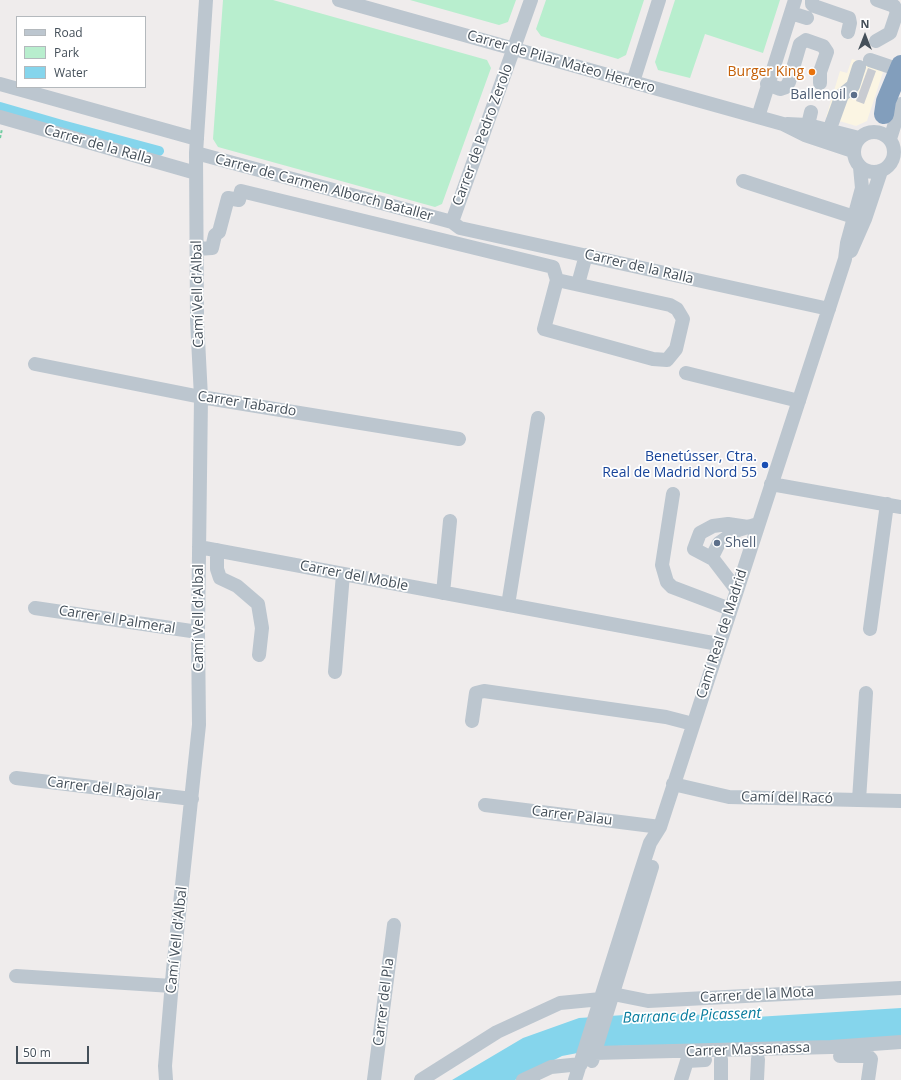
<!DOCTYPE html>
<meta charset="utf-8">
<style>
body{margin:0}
#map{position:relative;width:901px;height:1080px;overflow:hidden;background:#efecec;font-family:"Open Sans",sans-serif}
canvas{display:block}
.legend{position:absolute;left:16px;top:16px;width:130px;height:72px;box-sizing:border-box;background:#fff;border:1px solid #b4b9bd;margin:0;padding:5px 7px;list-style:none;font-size:12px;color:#444f59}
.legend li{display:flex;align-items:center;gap:8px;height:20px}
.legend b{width:20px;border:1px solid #b4b9bd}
.north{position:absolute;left:845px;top:16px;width:40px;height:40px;-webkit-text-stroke:3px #fff;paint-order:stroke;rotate:0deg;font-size:11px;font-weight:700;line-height:16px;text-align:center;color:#444f59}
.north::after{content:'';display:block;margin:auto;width:14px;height:18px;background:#444f59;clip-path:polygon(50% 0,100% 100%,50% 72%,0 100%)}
.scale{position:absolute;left:16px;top:1046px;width:73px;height:18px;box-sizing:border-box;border:2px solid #444f59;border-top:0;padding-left:5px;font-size:12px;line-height:14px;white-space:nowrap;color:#444f59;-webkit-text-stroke:3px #fff;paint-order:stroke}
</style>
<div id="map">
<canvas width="901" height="1080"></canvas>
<ul class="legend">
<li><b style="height:5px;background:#bcc6cf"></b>Road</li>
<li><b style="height:11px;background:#b8eece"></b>Park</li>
<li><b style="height:11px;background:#85d5ec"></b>Water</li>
</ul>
<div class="north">N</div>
<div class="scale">50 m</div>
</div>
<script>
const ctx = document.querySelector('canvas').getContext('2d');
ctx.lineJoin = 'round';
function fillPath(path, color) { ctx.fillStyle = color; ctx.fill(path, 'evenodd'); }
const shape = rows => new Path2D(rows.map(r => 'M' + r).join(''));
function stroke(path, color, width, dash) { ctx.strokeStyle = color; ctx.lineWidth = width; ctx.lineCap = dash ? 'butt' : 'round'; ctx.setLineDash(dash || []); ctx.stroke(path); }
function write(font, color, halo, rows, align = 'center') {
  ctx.font = font + ' "Open Sans",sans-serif'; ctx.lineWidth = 3.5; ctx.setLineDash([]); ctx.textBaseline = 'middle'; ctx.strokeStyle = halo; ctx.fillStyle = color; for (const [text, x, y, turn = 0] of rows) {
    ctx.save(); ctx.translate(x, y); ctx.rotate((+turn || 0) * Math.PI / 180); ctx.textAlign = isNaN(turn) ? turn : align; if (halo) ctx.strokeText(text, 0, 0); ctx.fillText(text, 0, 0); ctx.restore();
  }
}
fillPath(shape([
 [852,59,884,69,867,121,856,126,826,117,840,71,847,73]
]), '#fbf5e3');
fillPath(shape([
 [223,0,273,0,487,60,491,68,442,204,435,207,218,147,213,139],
 [410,0,516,0,508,22,499,25],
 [546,0,644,0,626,55,618,59,541,36,536,29],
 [675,0,780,0,763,53,705,34,690,78,658,70,655,62]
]), '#b8eece');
fillPath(shape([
 [901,1008,901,1036,838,1043,614,1046,562,1056,515,1080,452,1080,523,1038,579,1018,655,1013,756,1017]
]), '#85d5ec');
stroke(shape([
 [0,107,62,125,159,151]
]), '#85d5ec', 10);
fillPath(shape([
 [868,68,876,71,864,104,856,101]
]), '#c8cbd1');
stroke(shape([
 [0,138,2,129]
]), '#70cca0', 2, [3, 2]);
stroke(shape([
 [339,0,783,124,805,135,853,151],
 [812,0,812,4,814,6,849,18,850,23,848,32],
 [791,13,807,18],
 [876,41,890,33,897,12,894,6,877,0],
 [870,60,900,70],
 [633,82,659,0],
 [0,84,197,139],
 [767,84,780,89,786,87,789,82,800,44,806,40,823,46,827,52,820,72,820,83],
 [0,117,196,173],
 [758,117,795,0],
 [787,124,808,125,859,138],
 [808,125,811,112],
 [829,131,842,95,853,86,859,67],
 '854 152a20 20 0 1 1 40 0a20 20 0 1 1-40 0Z',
 [890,139,901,104],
 [196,153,452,222,460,228,829,309],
 [743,181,854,217],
 [452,222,531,0],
 [197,249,212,248,215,235,219,232,228,198,239,200,241,191,553,267,557,280],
 [851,251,865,219,881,171],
 [557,280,670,305,677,309,683,319,676,349,667,360,653,359,544,329,557,280],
 [578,284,586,255],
 [35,364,201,397,459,439],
 [686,373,799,401],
 [771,484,901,507],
 [673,494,662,565,667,582,672,587,730,609],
 [199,547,718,644],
 [217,550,217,569,220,578,237,586,258,604,262,628,259,655],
 [713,559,694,549,700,533,713,526,728,524,748,527],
 [736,589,713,559,713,555,719,543,738,530,758,524],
 [443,593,450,521],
 [508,605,538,418],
 [35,608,198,632],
 [870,629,887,504],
 [335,672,343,574],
 [472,721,476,693,484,691,666,717,693,724],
 [16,778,192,799],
 [673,784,729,797,901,801],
 [859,800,866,693],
 [485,805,660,827],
 [615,974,611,984,613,994,648,1001,901,988],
 [16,976,172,986],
 [594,1053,831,1047,901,1042],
 [840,1056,868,1056,871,1059,868,1080],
 [721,1059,721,1080],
 [592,1061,652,867],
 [166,1080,165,1066,173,970,199,725,198,632,201,397,197,320,196,153,206,0],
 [374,1080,394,925],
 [421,1080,497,1032,560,1003,601,999,606,1003],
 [523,1080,551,1067,581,1064],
 [575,1080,638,880,650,843,660,827,845,259,847,243,862,188,860,167],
 [681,1080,687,1061,705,1060],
 [757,1080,758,1059]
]), '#bcc6cf', 14);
stroke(shape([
 [884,114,886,101,901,65]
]), '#829ebc', 20);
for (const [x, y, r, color] of [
 [812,72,4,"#e8710a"],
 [854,95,4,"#5c6f8a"],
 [765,465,4,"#1a4fb4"],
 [717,543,4,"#5c6f8a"]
]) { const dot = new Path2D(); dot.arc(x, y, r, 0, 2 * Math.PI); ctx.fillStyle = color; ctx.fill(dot); stroke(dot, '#fff', 1.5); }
write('14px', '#444f59', '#fff', [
 ["Carrer de Pilar Mateo Herrero",561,62,16],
 ["Carrer de Pedro Zerolo",483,135,-70],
 ["Carrer de la Ralla",98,145,16],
 ["Carrer de Carmen Alborch Bataller",324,188,15],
 ["Carrer de la Ralla",639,267,13],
 ["Camí Vell d'Albal",198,294,-91],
 ["Carrer Tabardo",247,404,9],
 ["Carrer del Moble",354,576,11],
 ["Camí Vell d'Albal",199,618,-90],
 ["Carrer el Palmeral",117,620,9],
 ["Camí Real de Madrid",722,634,-72],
 ["Carrer del Rajolar",104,789,7],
 ["Camí del Racó",787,798,1],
 ["Carrer Palau",572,816,7],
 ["Camí Vell d'Albal",177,940,-84],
 ["Carrer de la Mota",757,995,-3],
 ["Carrer del Pla",384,1002,-83],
 ["Carrer Massanassa",748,1050,-2]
]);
write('14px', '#c56008', '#fff', [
 ["Burger King",804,72]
], 'right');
write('14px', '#4e5e75', '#fff', [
 ["Ballenoil",846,95],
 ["Shell",725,543,"left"]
], 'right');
write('14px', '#164399', '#fff', [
 ["Benetússer, Ctra.",757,457],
 ["Real de Madrid Nord 55",757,473]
], 'right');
write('italic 15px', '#0b7e9f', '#fff', [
 ["Barranc de Picassent",692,1016,-2]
]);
</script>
